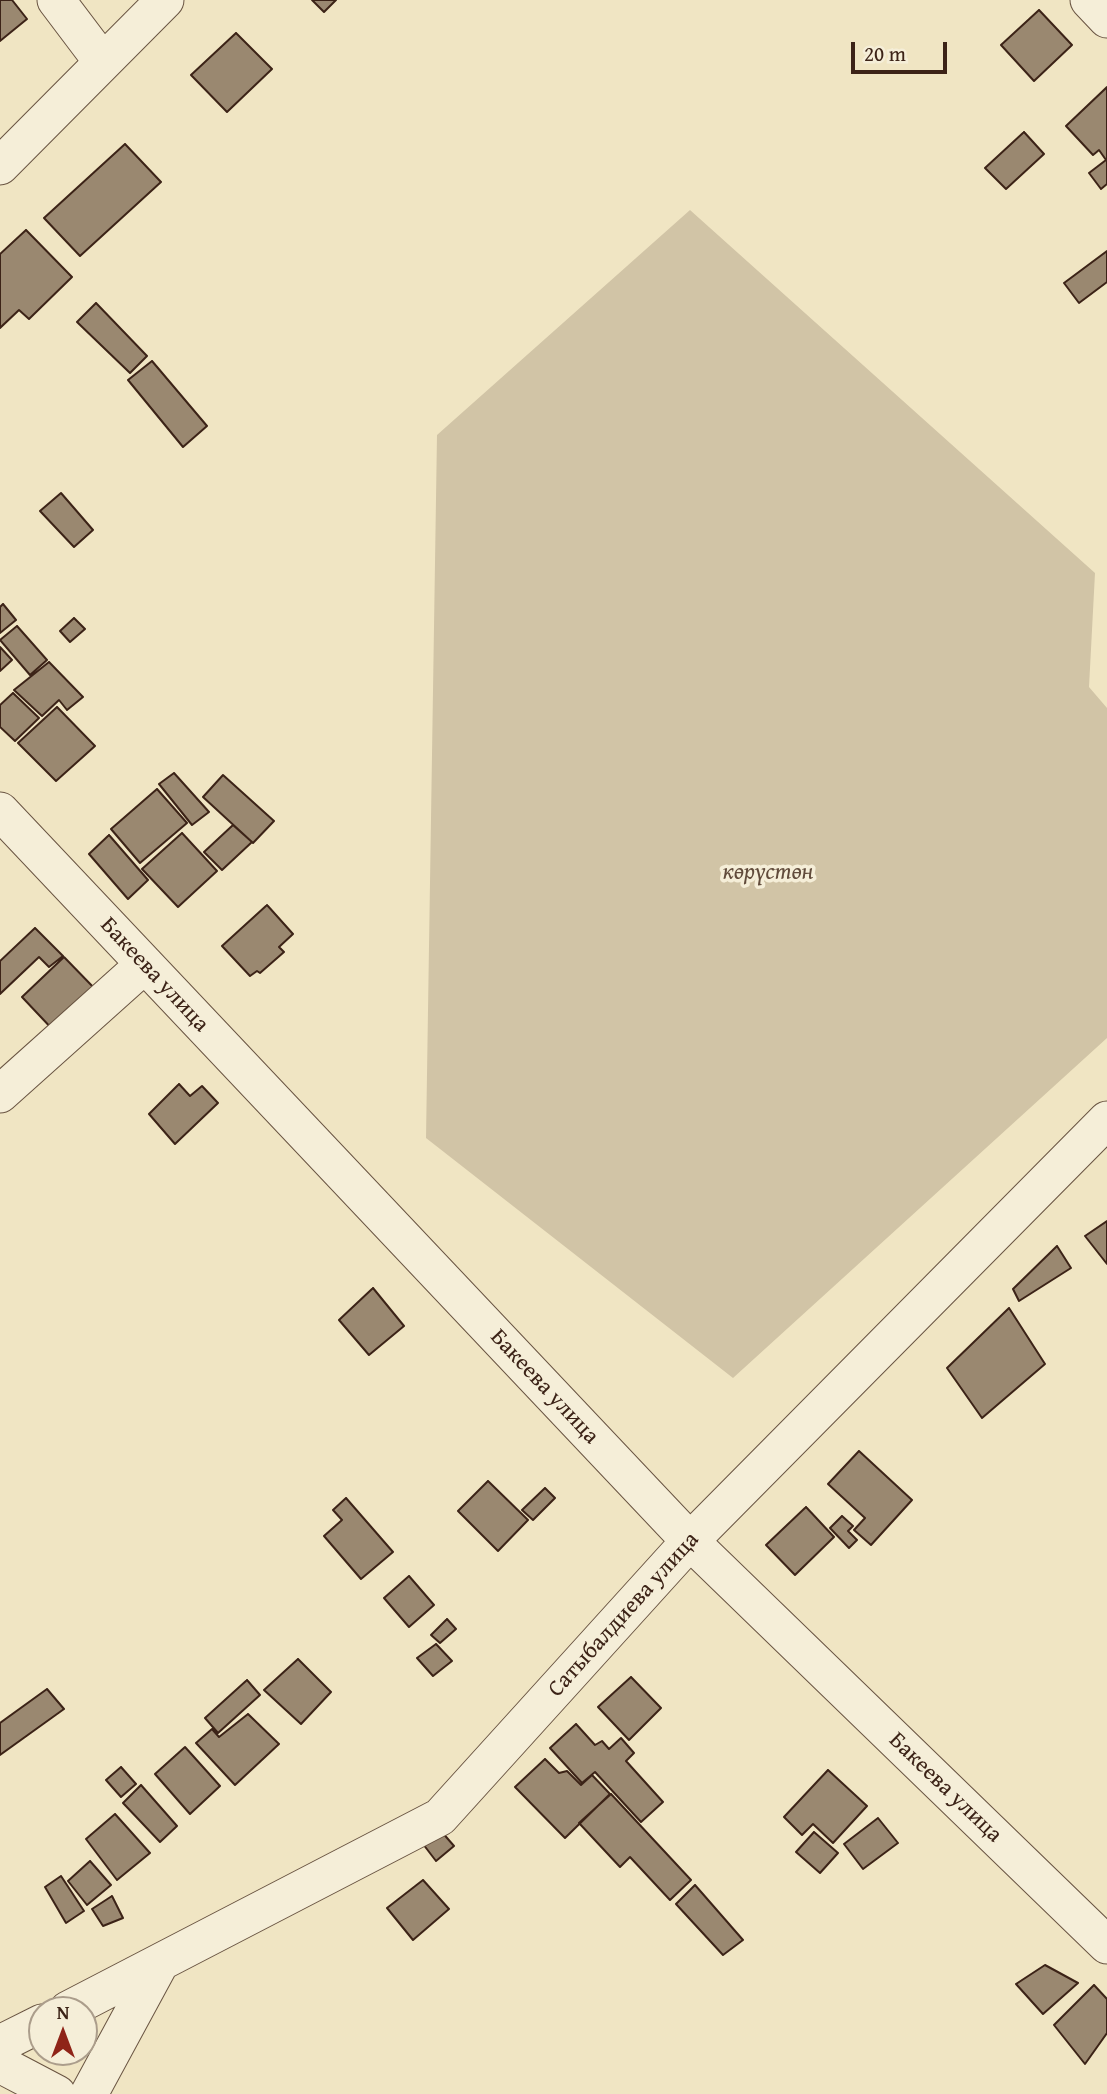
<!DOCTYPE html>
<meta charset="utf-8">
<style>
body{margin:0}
#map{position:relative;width:1107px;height:2094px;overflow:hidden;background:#f0e5c3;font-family:"Gentium Book Plus",serif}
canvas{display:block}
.north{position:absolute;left:28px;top:1996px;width:70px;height:70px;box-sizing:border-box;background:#f5eed8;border:2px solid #ab9d8b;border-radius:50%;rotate:0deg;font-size:19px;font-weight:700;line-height:28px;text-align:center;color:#3c2317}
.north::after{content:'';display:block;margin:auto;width:24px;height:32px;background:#8f2418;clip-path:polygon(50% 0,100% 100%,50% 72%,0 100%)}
.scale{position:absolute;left:851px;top:42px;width:96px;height:32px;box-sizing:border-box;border:4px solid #3c2317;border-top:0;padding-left:9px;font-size:21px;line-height:24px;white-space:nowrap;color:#3c2317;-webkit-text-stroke:5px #f5eed8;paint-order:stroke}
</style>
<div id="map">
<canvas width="1107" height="2094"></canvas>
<div class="north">N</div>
<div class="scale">20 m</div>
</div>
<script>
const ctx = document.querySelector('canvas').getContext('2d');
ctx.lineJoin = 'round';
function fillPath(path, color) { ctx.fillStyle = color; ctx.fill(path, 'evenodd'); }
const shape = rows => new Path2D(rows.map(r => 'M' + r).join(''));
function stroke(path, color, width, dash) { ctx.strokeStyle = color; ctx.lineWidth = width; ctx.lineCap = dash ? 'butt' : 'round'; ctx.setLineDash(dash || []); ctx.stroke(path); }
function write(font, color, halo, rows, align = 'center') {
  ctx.font = font + ' "Gentium Book Plus",serif'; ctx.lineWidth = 7; ctx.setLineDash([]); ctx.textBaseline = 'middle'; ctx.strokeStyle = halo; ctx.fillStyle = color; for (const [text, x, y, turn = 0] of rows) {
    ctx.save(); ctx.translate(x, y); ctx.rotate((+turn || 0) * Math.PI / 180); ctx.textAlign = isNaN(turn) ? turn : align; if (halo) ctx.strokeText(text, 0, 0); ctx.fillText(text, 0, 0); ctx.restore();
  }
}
fillPath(shape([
 [690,210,1095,573,1089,687,1107,708,1107,1038,733,1378,426,1138,437,435]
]), '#d1c4a6');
const building = shape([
 [0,0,12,0,27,19,0,41,0,0],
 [312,0,336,0,324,12,312,0],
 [1039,10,1072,45,1034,81,1001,45,1039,10],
 [236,33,272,69,227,112,191,75,236,33],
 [1107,87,1107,184,1101,189,1089,173,1106,160,1099,150,1093,155,1066,126,1107,87],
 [1024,132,1044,154,1006,189,985,168,1024,132],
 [125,144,161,182,80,256,44,218,125,144],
 [26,230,72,277,29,319,19,310,0,328,0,254,26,230],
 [1107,251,1107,282,1079,303,1064,283,1107,251],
 [96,303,147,356,130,373,77,322,96,303],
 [152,361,207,426,183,447,128,380,152,361],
 [61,493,93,530,74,547,40,511,61,493],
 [3,604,16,620,0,633,0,607,3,604],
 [74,618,85,629,70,642,60,631,74,618],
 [17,626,47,660,30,675,0,640,17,626],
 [0,647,12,660,0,671,0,647],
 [49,662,83,697,67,710,59,700,42,716,14,690,49,662],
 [13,693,39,718,15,741,0,727,0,705,13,693],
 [57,707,95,746,56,781,18,743,57,707],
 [174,773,209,812,192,825,159,784,174,773],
 [223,775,274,821,253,843,203,797,223,775],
 [157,789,187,823,140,863,111,829,157,789],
 [233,825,252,842,222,870,204,852,233,825],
 [182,833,217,871,178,907,142,869,182,833],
 [109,835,148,880,128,899,89,854,109,835],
 [267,905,293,934,279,947,284,952,260,973,257,971,250,976,222,946,267,905],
 [35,928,63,956,49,967,39,957,0,994,0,961,35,928],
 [64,957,98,992,55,1032,22,997,64,957],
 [179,1084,190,1096,202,1086,218,1103,175,1144,149,1114,179,1084],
 [1107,1221,1107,1264,1085,1236,1107,1221],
 [1057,1246,1071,1268,1019,1301,1013,1289,1057,1246],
 [373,1288,404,1326,369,1355,339,1320,373,1288],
 [1009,1308,1045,1364,982,1418,947,1368,1009,1308],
 [859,1451,912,1500,871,1545,854,1530,865,1518,828,1484,859,1451],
 [488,1481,528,1520,498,1551,458,1511,488,1481],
 [545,1488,555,1498,533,1520,522,1510,545,1488],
 [346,1498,393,1552,361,1579,324,1536,342,1520,333,1510,346,1498],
 [806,1507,834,1537,795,1575,766,1545,806,1507],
 [842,1516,853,1526,848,1531,857,1540,849,1548,830,1528,842,1516],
 [409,1576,434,1605,409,1627,384,1598,409,1576],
 [447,1619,456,1629,440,1643,431,1635,447,1619],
 [436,1644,452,1661,433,1676,417,1658,436,1644],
 [298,1659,331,1692,301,1724,264,1690,298,1659],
 [631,1677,661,1708,629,1740,598,1707,631,1677],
 [247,1680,260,1695,218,1733,205,1718,247,1680],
 [47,1689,64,1709,0,1755,0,1723,47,1689],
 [248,1714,279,1744,235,1785,196,1743,212,1729,219,1737,248,1714],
 [576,1724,595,1745,602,1741,609,1749,621,1738,634,1753,626,1761,663,1802,641,1822,595,1772,582,1783,550,1748,576,1724],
 [185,1747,220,1786,190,1814,155,1774,185,1747],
 [545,1759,559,1773,567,1771,581,1785,592,1775,610,1794,565,1838,515,1787,545,1759],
 [121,1767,136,1784,121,1797,106,1780,121,1767],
 [828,1770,867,1806,833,1843,813,1824,802,1835,784,1817,828,1770],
 [141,1785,177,1826,160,1842,123,1803,141,1785],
 [611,1794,691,1880,670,1900,630,1857,620,1867,579,1823,611,1794],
 [115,1814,150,1853,117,1880,86,1839,115,1814],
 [878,1818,898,1843,863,1869,844,1844,878,1818],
 [441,1831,454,1846,436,1861,423,1844,441,1831],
 [814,1832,838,1853,820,1873,796,1852,814,1832],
 [90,1861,111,1885,87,1905,68,1881,90,1861],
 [61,1876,84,1911,66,1923,45,1887,61,1876],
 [423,1880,449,1909,413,1940,387,1908,423,1880],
 [695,1885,743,1940,723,1955,676,1904,695,1885],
 [112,1896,123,1918,103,1926,92,1909,112,1896],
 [1045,1965,1078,1983,1043,2014,1016,1984,1045,1965],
 [1094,1985,1107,1999,1107,2033,1085,2064,1054,2025,1094,1985]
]);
fillPath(building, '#9a8870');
stroke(building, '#3c2317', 2);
const minor = shape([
 [56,0,102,61],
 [1089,0,1107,19],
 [0,166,165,0],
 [0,811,690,1541,1107,1945],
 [0,1094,144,965],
 [68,2010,440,1817,690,1541,1107,1120],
 [0,2044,42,2023],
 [0,2064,57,2094],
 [89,2094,160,1963]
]);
stroke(minor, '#695442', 39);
stroke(minor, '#f5eed8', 37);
write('italic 23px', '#614b3b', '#f5eed8', [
 ["көрүстөн",768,873]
]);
write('23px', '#3c2317', '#f5eed8', [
 ["Бакеева улица",154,975,47],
 ["Бакеева улица",544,1387,47],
 ["Сатыбалдиева улица",624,1615,-48],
 ["Бакеева улица",945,1788,44]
]);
</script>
